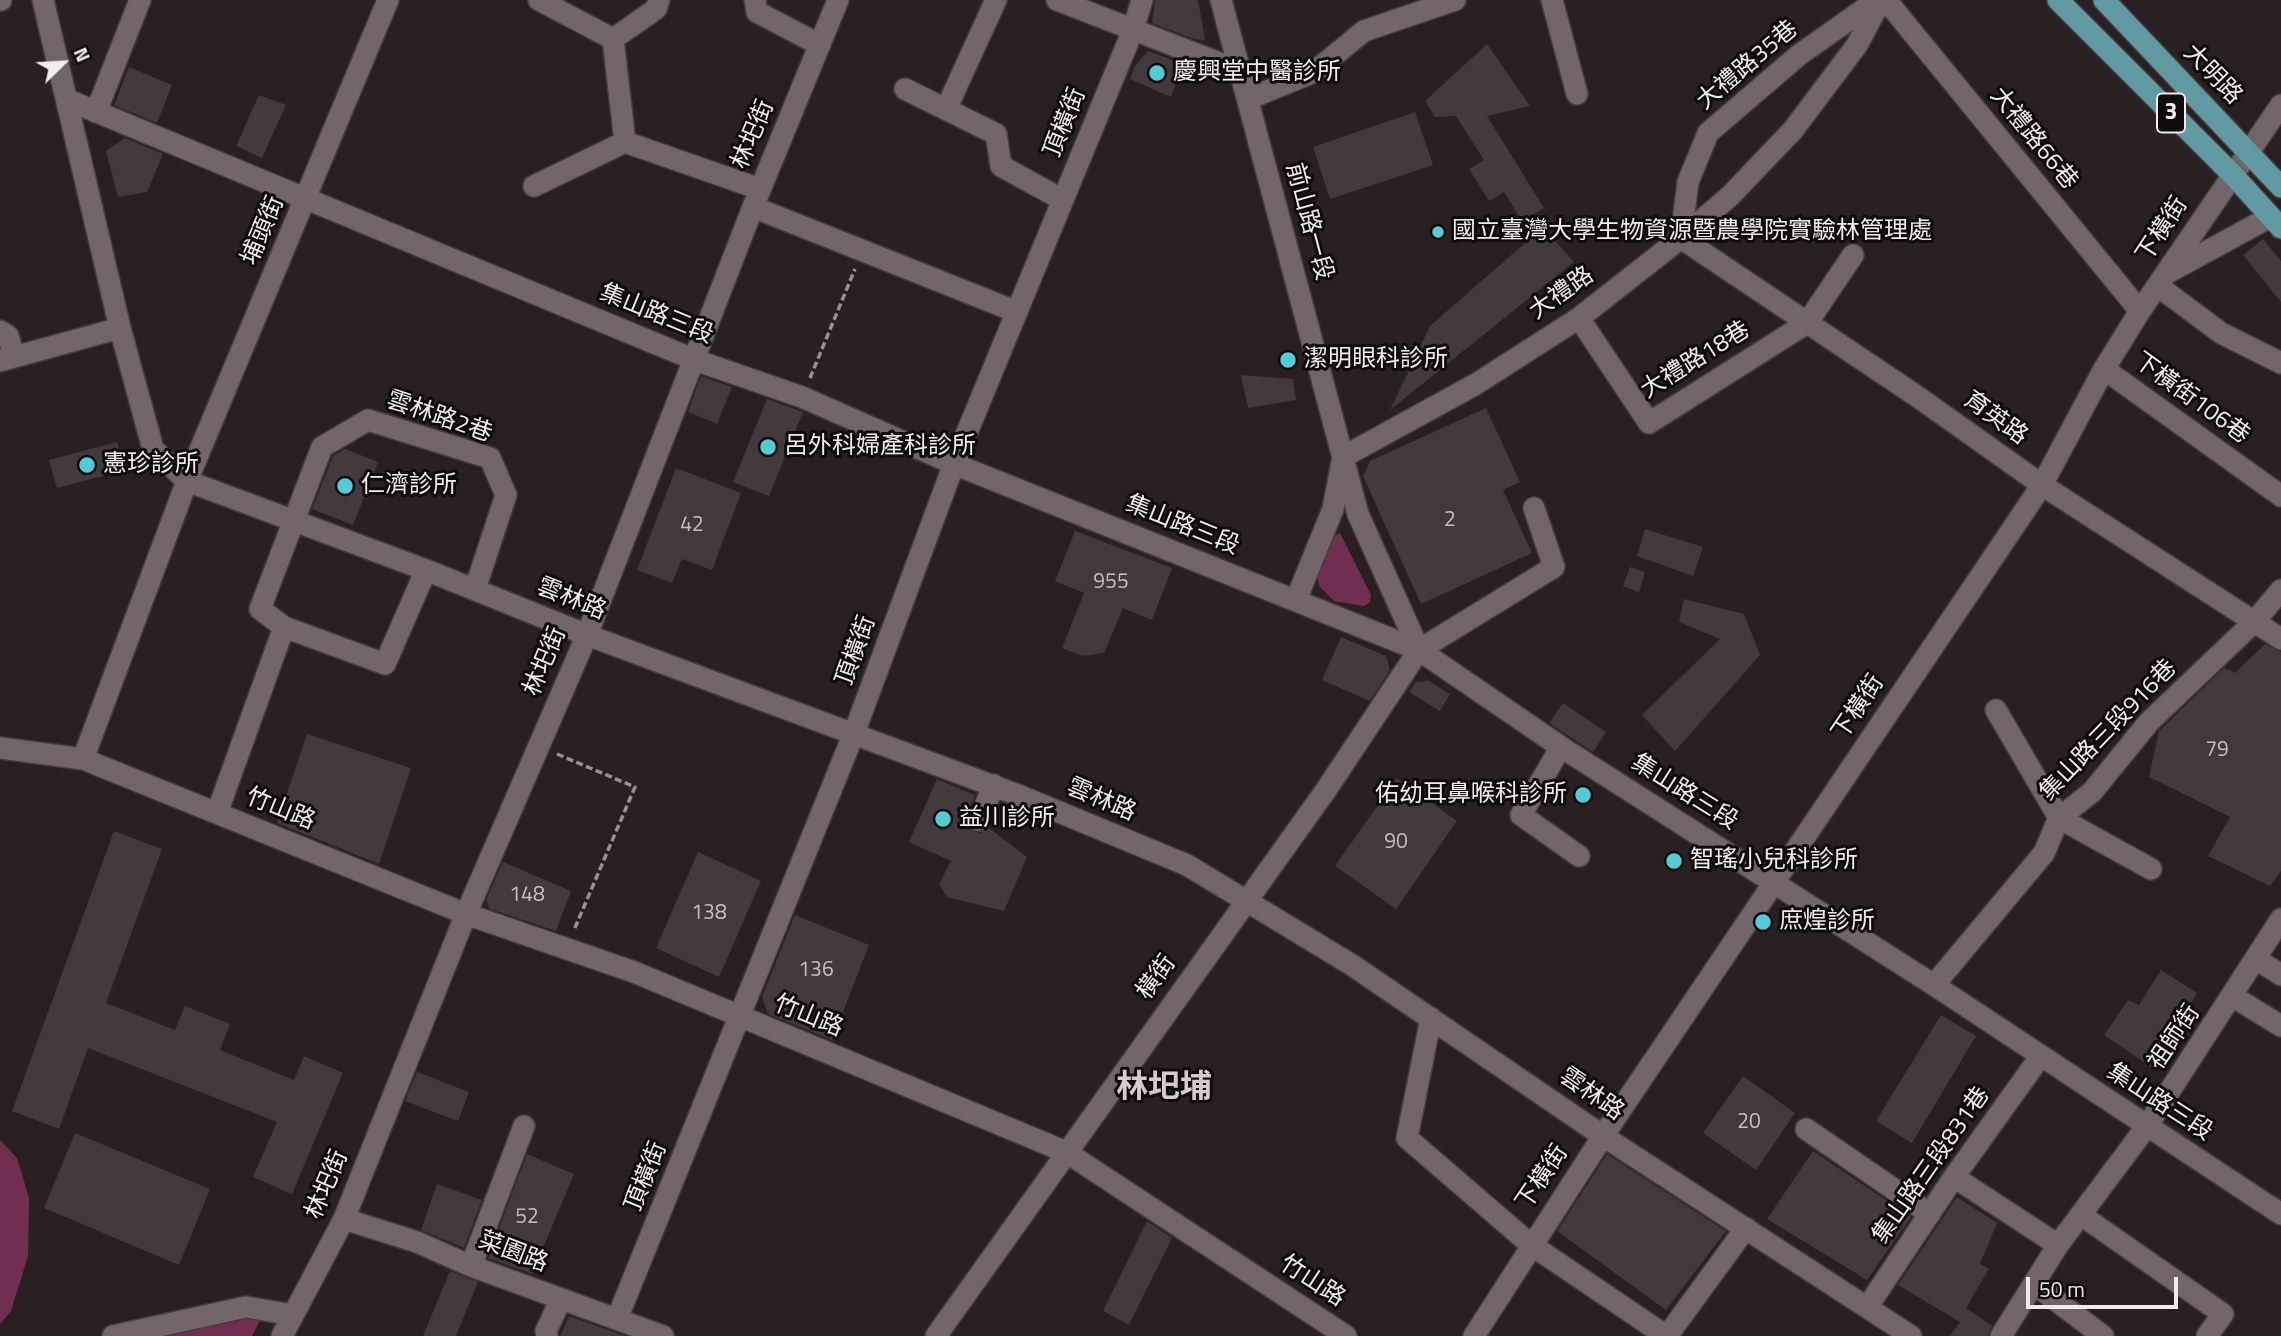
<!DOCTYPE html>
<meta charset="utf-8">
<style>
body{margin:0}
#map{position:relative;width:2281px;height:1336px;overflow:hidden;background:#2a2024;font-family:"Titillium Web",sans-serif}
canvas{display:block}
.north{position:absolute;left:28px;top:28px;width:70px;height:70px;-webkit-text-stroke:5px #100b0d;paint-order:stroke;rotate:66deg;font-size:19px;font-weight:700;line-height:28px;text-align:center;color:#f2ebee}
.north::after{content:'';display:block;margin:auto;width:24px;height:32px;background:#f2ebee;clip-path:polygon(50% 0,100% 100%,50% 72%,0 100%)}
.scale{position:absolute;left:2026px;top:1277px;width:152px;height:32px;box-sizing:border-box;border:4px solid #f2ebee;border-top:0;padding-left:9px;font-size:21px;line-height:24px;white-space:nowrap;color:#f2ebee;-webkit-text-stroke:5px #100b0d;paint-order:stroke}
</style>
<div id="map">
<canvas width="2281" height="1336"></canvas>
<div class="north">N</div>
<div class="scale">50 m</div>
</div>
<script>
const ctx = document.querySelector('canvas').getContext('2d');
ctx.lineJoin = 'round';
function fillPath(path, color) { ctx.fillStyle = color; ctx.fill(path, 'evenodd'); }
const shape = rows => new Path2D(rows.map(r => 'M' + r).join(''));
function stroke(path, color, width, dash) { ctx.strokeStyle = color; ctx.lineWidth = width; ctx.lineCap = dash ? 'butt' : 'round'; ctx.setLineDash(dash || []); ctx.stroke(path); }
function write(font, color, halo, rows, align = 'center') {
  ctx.font = font + ' "Titillium Web","Noto Sans TC",sans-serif'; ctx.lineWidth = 6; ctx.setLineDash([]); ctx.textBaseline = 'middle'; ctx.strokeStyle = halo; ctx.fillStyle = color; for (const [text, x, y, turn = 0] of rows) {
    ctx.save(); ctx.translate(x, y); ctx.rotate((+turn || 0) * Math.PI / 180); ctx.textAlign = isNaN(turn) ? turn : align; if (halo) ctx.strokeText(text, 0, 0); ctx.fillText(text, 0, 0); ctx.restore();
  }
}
fillPath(shape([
 [1340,533,1371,595,1370,602,1364,606,1334,601,1319,586,1317,573,1334,536],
 [0,1140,17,1158,29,1198,28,1256,11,1311,0,1324],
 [263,1314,252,1336,132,1336]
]), '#712e50');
fillPath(shape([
 [1155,0,1198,0,1205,40,1194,39,1152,23],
 [1487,44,1530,106,1487,116,1544,208,1532,215,1574,262,1390,410,1430,326,1532,237,1504,192,1489,201,1469,169,1484,160,1456,116,1435,117,1425,101],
 [1148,51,1183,64,1171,97,1130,79,1135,66],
 [129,67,172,85,157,123,114,105],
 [259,95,286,105,262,158,236,146],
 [1415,112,1433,165,1330,199,1313,147],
 [125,138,163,154,147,192,118,197,106,151],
 [2263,239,2281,261,2281,302,2243,255],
 [1241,375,1293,379,1296,400,1248,408],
 [701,376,732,387,717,424,688,412],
 [767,399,803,412,769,496,733,482],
 [1486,408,1520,482,1503,490,1532,553,1421,604,1363,476,1370,461],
 [117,442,125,470,57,488,49,460],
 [345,449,378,462,353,525,312,509,333,456],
 [676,468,741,493,712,570,682,559,672,583,637,570],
 [1645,529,1703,547,1693,576,1637,556],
 [1075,531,1172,568,1152,620,1123,608,1104,653,1082,656,1062,648,1084,593,1055,581],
 [1630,567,1645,572,1639,592,1623,586],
 [1684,599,1744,614,1760,655,1675,751,1642,715,1720,639,1679,622],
 [1341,637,1386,656,1390,670,1370,701,1322,680],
 [2265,644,2281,652,2281,871,2270,886,2208,856,2230,817,2149,777,2159,731,2224,668,2235,673],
 [1429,681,1450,694,1440,711,1409,692,1416,682],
 [1563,703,1606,732,1593,752,1549,723],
 [307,734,411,768,379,864,277,823],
 [1397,778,1457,821,1396,909,1335,866],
 [937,779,975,795,967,815,969,828,980,833,989,828,1027,857,1004,911,947,897,939,884,951,861,909,842],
 [114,831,162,849,106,1003,175,1030,185,1006,230,1024,220,1050,294,1080,304,1056,343,1073,292,1194,253,1177,277,1122,88,1048,59,1129,12,1111],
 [698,852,761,881,719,977,656,948],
 [503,862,571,891,556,931,490,909,486,900],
 [795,915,869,945,832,1040,768,1014,762,997],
 [2161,970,2197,993,2151,1067,2104,1035,2128,1000,2139,1005],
 [1941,1015,1976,1036,1912,1143,1876,1121],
 [417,1072,469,1092,458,1121,405,1101],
 [1743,1076,1795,1113,1756,1170,1703,1133],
 [75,1133,210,1189,179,1265,44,1208],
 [1813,1151,1911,1217,1867,1280,1767,1219],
 [527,1154,574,1174,532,1274,488,1258],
 [1607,1154,1726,1231,1666,1310,1557,1231],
 [437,1184,482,1200,464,1248,421,1230],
 [1957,1197,1997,1223,1980,1264,1989,1269,1966,1308,1992,1326,1988,1336,1950,1336,1960,1322,1898,1285],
 [1147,1221,1172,1238,1129,1325,1103,1311],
 [450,1271,478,1282,456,1336,423,1336],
 [569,1316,625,1336,560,1336]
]), '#43383d');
const minor = shape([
 [0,0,1,0],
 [43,0,120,328,153,449,187,481,83,759],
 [388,0,187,481,426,570,587,635,1018,795,1187,865,1352,965,1603,1136,1911,1336],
 [539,0,613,39,656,9,659,0],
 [755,0,757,12,820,45],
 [1057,0,1240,71],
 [1221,0,1358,514,1419,650],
 [1552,0,1577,94],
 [1877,0,1799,55,1708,133,1688,182,1681,238,1918,397,2042,485,2281,639],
 [1886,0,2140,311],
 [613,39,625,142],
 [905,89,996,134,1001,166,1063,200],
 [1248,99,1314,72,1364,31,1455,0],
 [68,100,695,360,802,397,954,464,1419,650,1561,747,1934,985,2281,1214],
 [947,107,996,0],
 [96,112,140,0],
 [534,186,625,142,760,189],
 [753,207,1017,312],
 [2169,272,2270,217],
 [2158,286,2221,333,2281,363],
 [1579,318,1649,423,1807,323,1853,255],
 [0,331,8,336,14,356],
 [0,361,120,328],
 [2104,369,2281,496],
 [426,570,385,664,284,627,260,609,322,447,368,420,490,458,506,495,475,589],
 [1296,600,1333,509,1343,457,1476,384,1579,318,1681,238,1730,196,1793,130,1857,45,1881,0],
 [1996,710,2059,818,2151,869],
 [1561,747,1521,815,1579,856],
 [0,748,83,759,466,914,634,972,1066,1152,1346,1336],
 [217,813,284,627],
 [979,820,994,785],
 [2256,959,2281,975],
 [1934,985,2044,853,2059,818,2092,792,2149,722,2255,621,2281,590],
 [2234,997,2281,1026],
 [1431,1018,1407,1138,1530,1244,1666,1336],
 [1806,1129,1930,1214],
 [1954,1177,2058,1245],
 [2081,1215,2223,1314,2207,1336],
 [344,1219,417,1242,471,1266,663,1336],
 [471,1266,524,1126],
 [2034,1284,2103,1336],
 [1868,1306,1954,1177,2040,1057],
 [617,1319,854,733,954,464,1133,30,1142,0],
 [113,1336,246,1307,293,1315],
 [282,1336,344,1219,466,914,587,635,753,207,838,0],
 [547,1336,546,1331,561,1299],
 [936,1336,1326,790,1419,650,1554,567,1534,508],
 [1474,1336,1603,1136,2042,485,2104,369,2140,311,2281,105],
 [1667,1336,1746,1228],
 [2001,1336,2058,1245,2147,1126,2281,919]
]);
const major = shape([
 [2058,0,2233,175,2281,228],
 [2104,0,2281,187]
]);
stroke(minor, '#443c3f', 24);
stroke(major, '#443c3f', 24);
stroke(shape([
 [810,378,855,269],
 [557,754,635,787,574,930]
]), '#989093', 3.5, [7, 3.5]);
stroke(minor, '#71656a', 21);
stroke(major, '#6099a1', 21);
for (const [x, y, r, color] of [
 [1157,73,9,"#52cbd7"],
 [1438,232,7,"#52cbd7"],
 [1288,360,9,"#52cbd7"],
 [768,447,9,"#52cbd7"],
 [87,465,9,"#52cbd7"],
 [345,486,9,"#52cbd7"],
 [1583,795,9,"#52cbd7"],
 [943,819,9,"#52cbd7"],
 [1674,861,9,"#52cbd7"],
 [1763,922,9,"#52cbd7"]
]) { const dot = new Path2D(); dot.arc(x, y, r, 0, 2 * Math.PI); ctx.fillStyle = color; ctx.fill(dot); stroke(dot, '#100b0d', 2.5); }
write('21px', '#c6bec2', null, [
 ["2",1450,521],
 ["42",692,526],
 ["955",1111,583],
 ["79",2217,751],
 ["90",1396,843],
 ["148",527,896],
 ["138",709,914],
 ["136",816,971],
 ["20",1749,1123],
 ["52",527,1218]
]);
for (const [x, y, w] of [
 [2171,113,28]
]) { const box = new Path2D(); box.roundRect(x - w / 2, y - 19.5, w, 39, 5); ctx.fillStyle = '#100b0d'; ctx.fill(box); stroke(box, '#f2ebee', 2); }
write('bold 23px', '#f2ebee', null, [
 ["3",2171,113]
]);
write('24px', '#f2ebee', '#100b0d', [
 ["大禮路35巷",1748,66,-40],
 ["大明路",2212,75,46],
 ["頂橫街",1066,123,-68],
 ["林圯街",754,135,-67],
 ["大禮路66巷",2033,139,51],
 ["前山路一段",1308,222,75],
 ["下橫街",2163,230,-57],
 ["埔頭街",264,231,-67],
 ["大禮路",1562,294,-35],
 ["集山路三段",656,315,22],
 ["大禮路18巷",1696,361,-32],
 ["下橫街106巷",2191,399,36],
 ["雲林路2巷",439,418,19],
 ["育英路",1995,419,36],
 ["集山路三段",1182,526,22],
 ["雲林路",571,600,22],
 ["頂橫街",857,651,-70],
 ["林圯街",546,662,-67],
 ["下橫街",1859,708,-56],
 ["集山路三段916巷",2109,731,-46],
 ["集山路三段",1684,793,32],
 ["雲林路",1101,801,23],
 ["竹山路",280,810,22],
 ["橫街",1157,978,-54],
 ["竹山路",808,1017,22],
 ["祖師街",2175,1038,-56],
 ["雲林路",1591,1095,35],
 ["集山路三段",2159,1103,33],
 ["集山路三段831巷",1932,1166,-55],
 ["頂橫街",647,1177,-68],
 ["下橫街",1543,1178,-56],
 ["林圯街",328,1185,-67],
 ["菜園路",513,1253,21],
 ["竹山路",1312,1282,33]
]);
write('24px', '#f2ebee', '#100b0d', [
 ["慶興堂中醫診所",1173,73],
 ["國立臺灣大學生物資源暨農學院實驗林管理處",1452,232],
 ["潔明眼科診所",1304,360],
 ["呂外科婦產科診所",784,447],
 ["憲珍診所",103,465],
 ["仁濟診所",361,486],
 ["佑幼耳鼻喉科診所",1567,795,"right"],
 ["益川診所",959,819],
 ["智瑤小兒科診所",1690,861],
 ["庶煌診所",1779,922]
], 'left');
write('bold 32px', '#d7cacf', '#100b0d', [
 ["林圯埔",1164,1089]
]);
</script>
